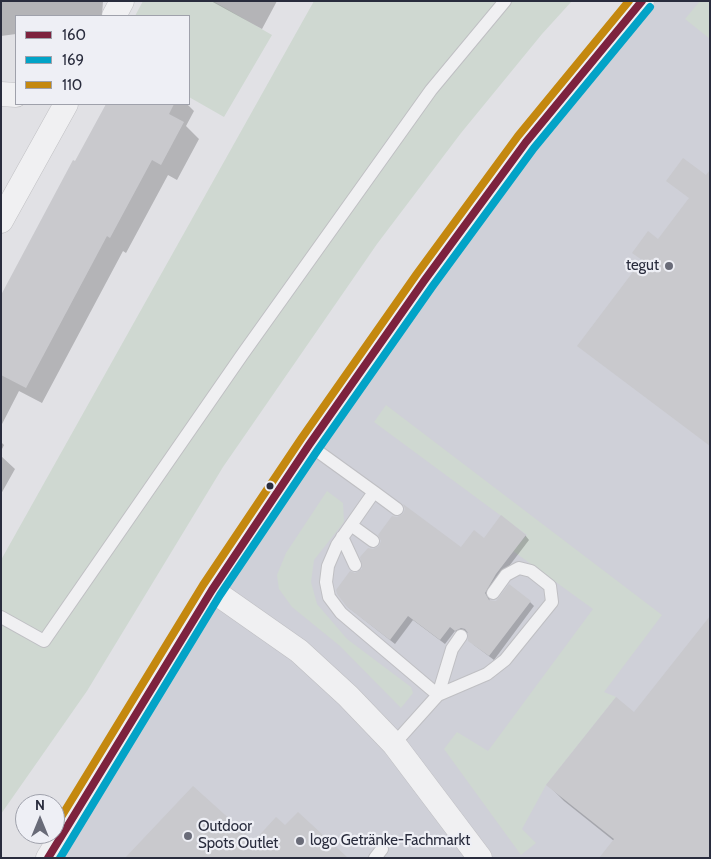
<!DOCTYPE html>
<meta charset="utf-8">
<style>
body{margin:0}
#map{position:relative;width:711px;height:859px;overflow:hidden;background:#e1e1e5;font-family:Cabin,sans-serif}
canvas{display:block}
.frame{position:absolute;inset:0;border:2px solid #292c3d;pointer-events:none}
.legend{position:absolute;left:15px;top:15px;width:175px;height:90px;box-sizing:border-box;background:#eeeff5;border:1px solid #9fa1ab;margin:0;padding:6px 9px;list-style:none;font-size:15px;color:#292c3d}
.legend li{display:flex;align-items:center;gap:10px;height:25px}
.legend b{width:25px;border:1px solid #9fa1ab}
.north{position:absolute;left:15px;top:794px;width:50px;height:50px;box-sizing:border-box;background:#eeeff5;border:1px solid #9fa1ab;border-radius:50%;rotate:0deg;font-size:14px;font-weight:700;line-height:20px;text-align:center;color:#292c3d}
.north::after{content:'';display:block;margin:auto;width:18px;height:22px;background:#696b78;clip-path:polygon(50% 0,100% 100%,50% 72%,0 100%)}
</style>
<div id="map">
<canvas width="711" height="859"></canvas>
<div class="frame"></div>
<ul class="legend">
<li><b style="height:6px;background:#7d223e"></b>160</li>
<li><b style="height:6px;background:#02a3c7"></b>169</li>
<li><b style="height:6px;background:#c4880f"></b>110</li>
</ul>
<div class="north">N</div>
</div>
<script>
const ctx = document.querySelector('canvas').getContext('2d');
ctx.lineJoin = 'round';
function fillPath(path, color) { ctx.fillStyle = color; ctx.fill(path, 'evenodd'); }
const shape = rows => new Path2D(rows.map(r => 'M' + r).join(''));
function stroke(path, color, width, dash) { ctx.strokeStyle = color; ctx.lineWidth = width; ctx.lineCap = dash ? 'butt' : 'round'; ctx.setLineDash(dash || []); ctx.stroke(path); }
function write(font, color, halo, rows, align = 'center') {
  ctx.font = font + ' Cabin,sans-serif'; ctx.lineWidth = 4.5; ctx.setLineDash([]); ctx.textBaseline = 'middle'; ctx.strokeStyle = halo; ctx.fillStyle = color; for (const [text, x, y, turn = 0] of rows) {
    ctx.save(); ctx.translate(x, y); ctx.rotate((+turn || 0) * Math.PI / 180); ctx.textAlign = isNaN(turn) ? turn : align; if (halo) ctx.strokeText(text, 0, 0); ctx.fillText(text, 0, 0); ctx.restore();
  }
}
fillPath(shape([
 [644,1,710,1,710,858,51,858,312,445]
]), '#cfd0d8');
fillPath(shape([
 [143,1,213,1,272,35,224,117,189,97,189,16,135,16],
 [314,1,572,1,542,34,461,133,377,244,223,467,87,691,1,814,1,560],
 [700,1,710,1,710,39,685,19],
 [386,405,662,615,604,692,616,697,546,785,522,829,536,843,521,855,444,749,457,732,488,751,593,609,513,551,527,535,374,422],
 [327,491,343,503,344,522,314,560,311,582,317,604,347,639,411,687,413,693,401,708,340,646,292,607,279,589,277,575,286,553]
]), '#cfd8d1');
fillPath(shape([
 [1,1,103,1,102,16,16,16,16,34,1,36],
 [211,1,277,1,262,29],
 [107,104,187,104,194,111,186,126,199,139,177,180,168,175,126,253,123,251,42,403,19,391,1,426,1,312],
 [1,442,4,445,1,451],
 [1,456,15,469,1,494],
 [525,535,529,540,500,578,489,598,490,601,530,602,534,606,494,660,474,645,467,632,460,635,455,631,445,644,413,620,395,644,348,607,355,574,363,570,373,550,461,549,484,539],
 [616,699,614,841,564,801,548,785]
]), '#0003');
fillPath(shape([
 [106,104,174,104,169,114,184,122,161,165,152,160,110,238,107,236,26,388,1,375,1,295,73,160,75,161],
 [683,158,706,175,710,170,710,446,577,346,642,260,632,253,648,231,658,239,689,198,666,181],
 [403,504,461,547,474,530,484,538,501,515,526,535,496,574,485,593,489,600,496,601,509,584,531,601,489,656,468,641,468,633,465,629,461,628,455,631,450,627,440,640,408,616,390,640,347,607,337,594,336,590,350,571,355,573,362,569,360,557,368,548,373,549,379,546,381,541,378,535,392,516,397,517,403,514,405,509],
 [710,616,710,858,599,858,614,839,546,785,616,697,634,712],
 [193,786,254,841,276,817,285,825,298,812,348,858,125,858]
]), '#c9c9cd');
const service = shape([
 [309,445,374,492,337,545,328,566,326,582,329,597,341,613,438,695,394,744],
 [374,492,397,509],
 [351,525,373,541],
 [342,537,355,565],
 [1,617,44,641,242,355,431,90,505,1],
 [461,636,452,649,438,695,487,674,505,660,552,602,550,586,531,571,519,568,506,575,493,593],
 [375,858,382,849]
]);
const minor = shape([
 [114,16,122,1],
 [1,94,16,95],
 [1,221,66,104],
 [212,590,299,651,348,696,394,744,480,858],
 [48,858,212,590,309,445,424,281,526,142,642,1]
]);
stroke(service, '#bfbfc3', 14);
stroke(minor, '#bfbfc3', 25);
stroke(service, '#f0f0f2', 12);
stroke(minor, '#f0f0f2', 24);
stroke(shape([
 [48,858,212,590,309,445,424,281,526,142,642,1]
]), '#7d223e', 8);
stroke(shape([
 [60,858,220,595,317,451,432,287,534,148,650,7]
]), '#02a3c7', 8);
stroke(shape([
 [55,827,203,585,301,439,416,275,518,136,629,1]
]), '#c4880f', 8);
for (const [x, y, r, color] of [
 [669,266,5,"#696b78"],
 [270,486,4.5,"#292c3d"],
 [188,836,5,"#696b78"],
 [300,841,5,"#696b78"]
]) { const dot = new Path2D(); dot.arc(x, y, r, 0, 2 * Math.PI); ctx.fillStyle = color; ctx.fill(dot); stroke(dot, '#eeeff5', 2); }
write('15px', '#292c3d', '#eeeff5', [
 ["tegut",659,266,"right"],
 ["Outdoor",198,827],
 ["Spots Outlet",198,844],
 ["logo Getränke-Fachmarkt",310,841]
], 'left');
</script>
